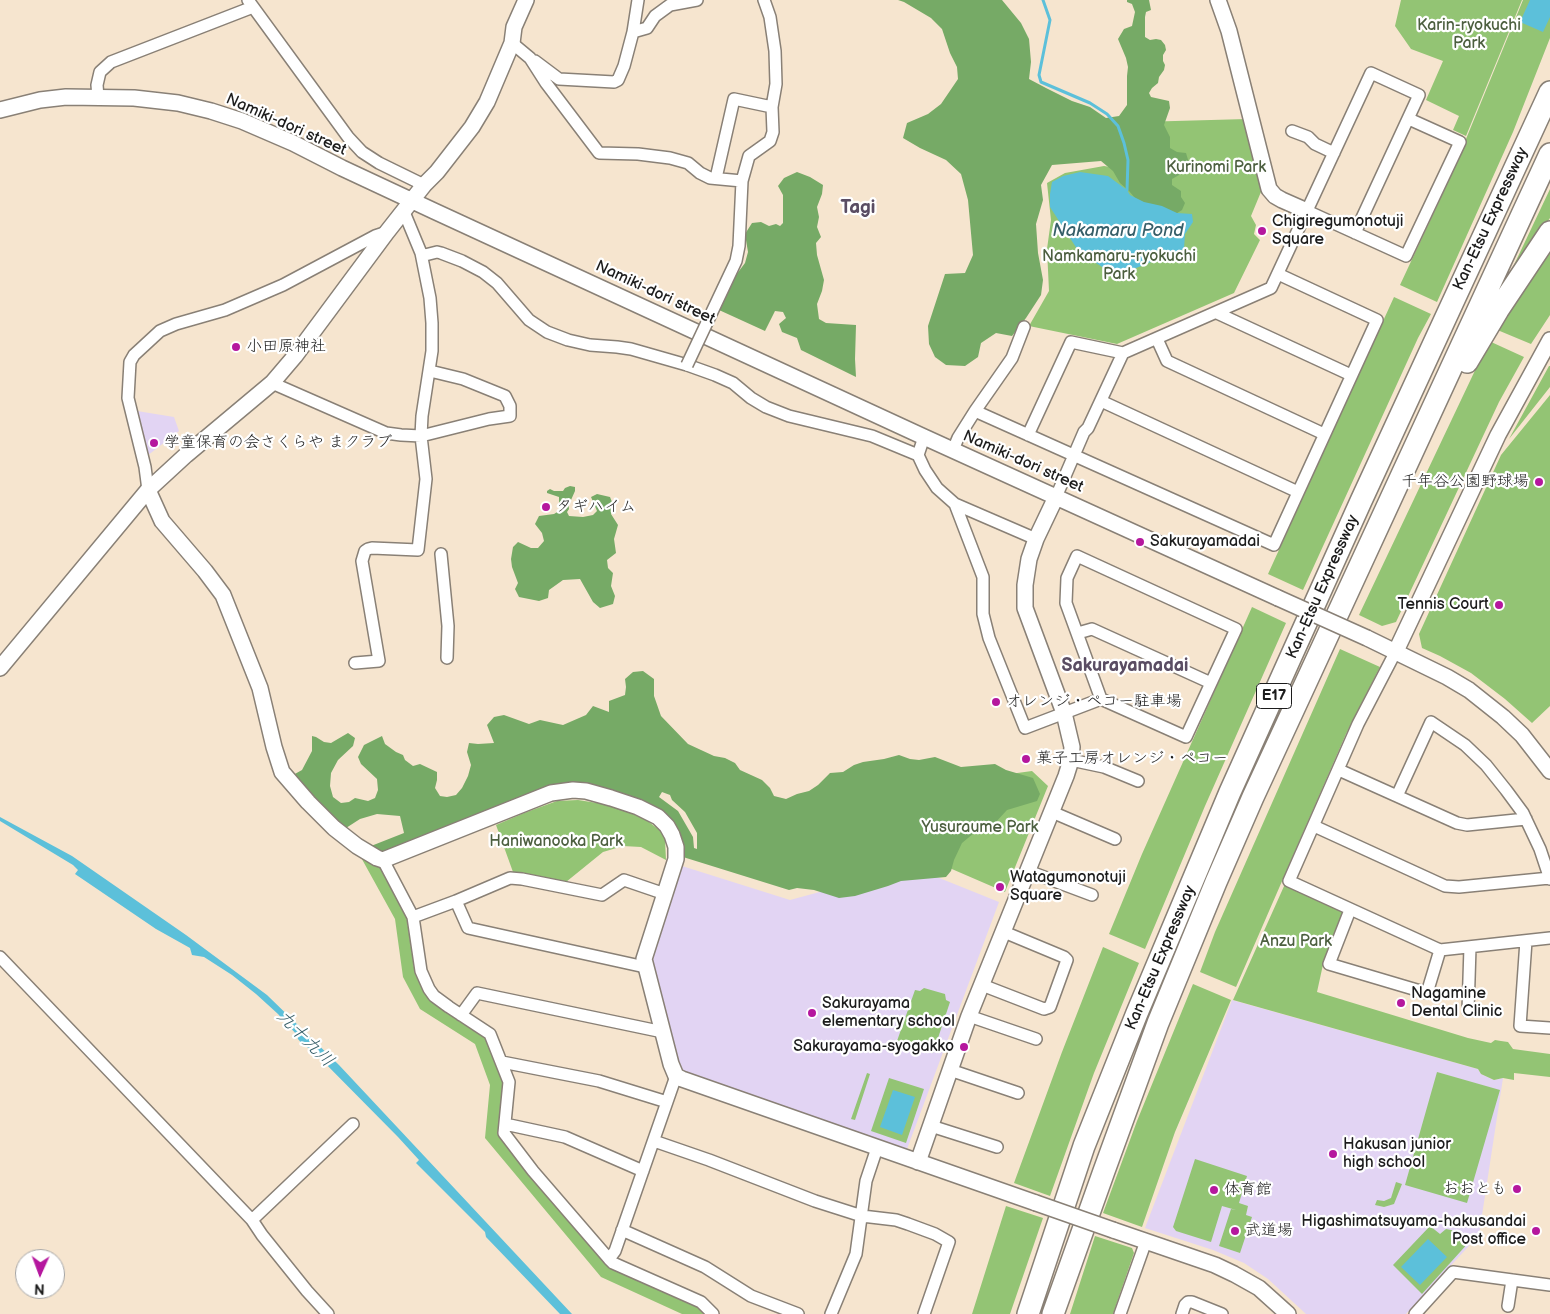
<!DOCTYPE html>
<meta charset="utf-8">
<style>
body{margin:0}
#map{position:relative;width:1550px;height:1314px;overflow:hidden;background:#f6e5cf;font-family:"Balsamiq Sans",sans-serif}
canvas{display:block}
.north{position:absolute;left:15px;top:1249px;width:50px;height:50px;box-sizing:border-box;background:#fff;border:1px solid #a4a4a4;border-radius:50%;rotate:182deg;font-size:14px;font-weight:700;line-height:20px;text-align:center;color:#1c1c1c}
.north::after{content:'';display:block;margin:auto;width:18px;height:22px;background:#b5179e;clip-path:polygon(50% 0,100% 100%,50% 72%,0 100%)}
</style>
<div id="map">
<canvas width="1550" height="1314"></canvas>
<div class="north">N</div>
</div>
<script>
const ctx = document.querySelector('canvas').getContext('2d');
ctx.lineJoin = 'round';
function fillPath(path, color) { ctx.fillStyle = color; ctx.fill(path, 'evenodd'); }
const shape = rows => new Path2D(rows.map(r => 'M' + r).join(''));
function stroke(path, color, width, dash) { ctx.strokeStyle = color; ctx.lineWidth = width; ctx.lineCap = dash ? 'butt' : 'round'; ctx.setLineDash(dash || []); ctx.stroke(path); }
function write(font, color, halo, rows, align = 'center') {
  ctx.font = font + ' "Balsamiq Sans","Klee One",sans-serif'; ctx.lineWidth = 4.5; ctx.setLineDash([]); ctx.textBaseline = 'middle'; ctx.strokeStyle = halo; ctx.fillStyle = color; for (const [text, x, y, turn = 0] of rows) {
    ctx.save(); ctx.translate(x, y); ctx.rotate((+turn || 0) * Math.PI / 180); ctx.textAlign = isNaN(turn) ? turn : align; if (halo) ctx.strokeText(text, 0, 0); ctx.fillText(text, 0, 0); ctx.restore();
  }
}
fillPath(shape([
 [137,411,174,417,179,431,147,456],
 [682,866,790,900,912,867,999,902,907,1149,903,1150,680,1071,651,956],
 [1232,1000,1478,1069,1481,1074,1494,1080,1503,1078,1479,1235,1406,1314,1306,1314,1268,1279,1244,1263,1213,1250,1145,1228]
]), '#e2d4f3');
fillPath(shape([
 [1401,0,1522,0,1466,136,1453,130,1459,116,1426,100,1443,61,1411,49,1395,26],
 [1523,0,1550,0,1550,38,1513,132,1437,302,1400,285,1450,178],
 [1247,119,1263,187,1251,216,1256,225,1254,234,1260,240,1234,293,1117,344,1029,326,1049,291,1047,249,1051,220,1047,183,1065,173,1104,166,1117,168,1139,122],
 [1550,189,1550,218,1502,290,1523,246],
 [1550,245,1550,315,1531,344,1495,329],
 [1394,297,1431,314,1418,338,1303,590,1268,574],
 [1489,341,1524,357,1499,402,1396,622,1382,626,1359,615],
 [1549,366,1550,366,1550,387,1509,439],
 [1550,395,1550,706,1532,723,1505,699,1471,673,1440,656,1422,648,1419,634,1501,455],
 [1252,607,1286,623,1205,806,1145,949,1109,934,1142,854],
 [1340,649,1380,667,1346,734,1236,987,1200,972,1215,932],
 [1032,771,1048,786,1005,892,931,860,951,782],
 [578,800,610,805,645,819,662,832,665,840,666,860,641,847,623,846,603,852,566,882,513,872,496,825,524,813,557,801],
 [358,852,381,868,406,914,415,974,429,1000,485,1037,503,1084,498,1135,609,1268,701,1309,705,1314,682,1314,601,1277,485,1138,490,1085,475,1044,420,1009,403,977,395,919],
 [1285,884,1344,911,1324,960,1317,992,1468,1038,1491,1043,1495,1040,1501,1041,1508,1042,1513,1049,1550,1054,1550,1077,1514,1073,1514,1080,1503,1078,1494,1080,1481,1074,1478,1069,1233,1000],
 [1103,947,1139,963,1094,1073,1050,1196,1014,1183,1062,1052],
 [1193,984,1231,1000,1175,1132,1142,1227,1103,1213,1137,1121],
 [924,988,945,994,946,1000,950,1002,933,1053,897,1041,915,990,920,991],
 [1437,1072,1500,1090,1467,1203,1405,1185],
 [867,1073,870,1074,855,1120,851,1119],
 [889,1078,924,1089,906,1143,871,1131],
 [1195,1159,1247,1176,1239,1203,1248,1206,1246,1215,1252,1217,1240,1253,1219,1246,1231,1209,1236,1210,1222,1206,1211,1242,1176,1231,1173,1227],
 [1396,1182,1402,1184,1394,1204,1384,1207,1375,1205,1377,1200,1384,1201,1391,1198],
 [1006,1206,1043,1218,1010,1314,972,1314],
 [1430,1226,1440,1234,1446,1229,1461,1232,1470,1241,1422,1294,1393,1265],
 [1095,1236,1132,1248,1134,1253,1113,1314,1070,1314]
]), '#93c474');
fillPath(shape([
 [898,0,1002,0,1021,23,1029,39,1031,62,1029,79,1046,88,1072,101,1090,107,1106,118,1119,116,1127,105,1127,76,1128,67,1126,58,1118,39,1124,29,1132,26,1135,12,1132,4,1127,2,1127,0,1149,0,1151,10,1146,12,1145,17,1145,37,1150,40,1156,39,1161,40,1165,45,1166,50,1163,55,1163,61,1165,65,1164,70,1159,77,1158,83,1152,88,1149,93,1151,97,1169,101,1170,108,1164,125,1170,137,1170,148,1177,152,1186,153,1189,163,1186,171,1172,179,1172,185,1181,191,1181,197,1185,203,1182,210,1174,215,1140,204,1129,191,1120,183,1113,171,1101,161,1052,165,1041,185,1043,200,1036,224,1038,253,1043,280,1041,295,1026,318,1012,336,996,333,981,343,978,357,965,366,946,365,935,357,929,344,928,326,945,274,965,273,973,255,968,200,961,174,946,160,920,148,903,138,907,123,928,114,941,104,958,79,957,67,950,53,942,29,931,18,904,2],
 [797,172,810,177,823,185,822,194,817,207,819,217,817,227,821,237,816,243,817,255,824,280,822,291,817,304,819,319,826,323,856,325,855,359,856,377,801,350,797,338,782,332,779,324,786,318,783,312,775,311,765,331,719,310,736,275,745,263,748,252,745,234,752,223,761,222,769,226,776,224,780,226,783,223,783,195,778,186,784,178],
 [570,486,575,487,575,491,571,500,568,501,569,509,567,512,569,516,583,517,593,515,597,511,591,497,597,494,610,497,614,507,611,514,618,525,614,539,616,553,607,560,608,568,613,573,611,586,615,596,613,604,600,608,593,602,580,579,563,580,549,590,548,598,539,601,519,597,515,589,518,583,512,567,511,559,513,547,518,542,531,548,538,548,544,541,542,533,535,524,539,516,554,514,562,509,559,504,559,497,547,493,547,491,550,489,554,491,563,491,565,488],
 [643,671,654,679,654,696,661,716,688,744,714,756,725,758,735,763,740,770,762,780,770,788,774,796,786,799,797,794,809,791,818,785,830,773,843,772,854,765,863,762,884,759,899,755,910,759,919,760,935,757,961,767,995,764,1006,770,1033,778,1040,794,1037,801,1007,810,995,823,980,828,962,843,954,860,951,871,946,877,901,881,888,886,855,896,839,898,814,890,797,888,789,890,683,857,669,818,577,784,382,853,371,846,404,833,400,816,377,814,360,819,346,828,337,823,293,775,302,770,312,751,312,736,316,737,324,742,331,743,348,733,355,738,353,746,338,760,331,773,330,786,333,797,341,803,349,802,355,798,368,801,375,798,378,790,377,779,361,764,358,757,364,745,382,736,385,744,396,752,403,755,405,760,413,766,420,764,437,772,437,780,435,788,440,796,447,797,456,795,462,788,468,776,471,765,467,752,469,743,478,744,494,743,487,725,494,717,504,715,529,724,540,720,563,725,586,715,593,706,609,712,609,701,625,695,626,687,625,679,633,672],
 [662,792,670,795,672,800,685,812,697,833,697,849,694,848,693,837,678,811,659,797]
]), '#76aa66');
fillPath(shape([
 [1530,0,1550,0,1550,17,1543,32,1520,22],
 [1080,172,1108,176,1127,190,1130,195,1144,202,1162,206,1177,213,1192,214,1193,222,1185,234,1184,249,1116,276,1079,252,1050,207,1050,194,1052,182,1063,176],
 [0,817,72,856,186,935,267,995,339,1065,572,1314,560,1314,486,1237,485,1232,416,1163,419,1160,398,1137,312,1050,303,1045,298,1039,297,1035,278,1014,256,994,232,975,204,957,192,955,190,948,156,929,75,874,78,870,73,865,0,821],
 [893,1090,915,1097,902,1135,880,1127],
 [1428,1239,1447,1257,1420,1285,1401,1267]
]), '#5cc0da');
stroke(shape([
 [1043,0,1050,20,1039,75,1041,82,1090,103,1107,114,1118,126,1124,143,1128,160,1127,190]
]), '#5cc0da', 3);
const minor = shape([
 [248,0,348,137,362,152,379,163,424,185],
 [633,32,638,0],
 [512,43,530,58,546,83,599,153,638,154,670,158,688,163,700,173,710,178,742,181],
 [535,61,559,79,614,82,618,80,624,66,633,32,647,28,655,16,670,5,697,0],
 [98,97,97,85,100,72,111,62,253,7],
 [1292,131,1308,137,1315,144,1334,153],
 [716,178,734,99,772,107],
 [1307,211,1406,256,1460,142,1409,119],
 [404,212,421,253,425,255,437,252,441,253,462,261,483,272,497,283,529,320,547,332,568,340,590,345,617,347,631,349,687,365,715,375,733,383,751,398,766,407,789,416,872,436,918,455],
 [1217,313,1351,375],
 [711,314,736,261,739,246,742,181,749,156,770,141,773,132,772,107,776,84,775,51,770,17,764,0],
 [1157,339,1167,361,1324,434],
 [272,383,386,433,401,435,421,436,489,419,510,416,510,406,505,396,463,379,430,371],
 [1101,401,1298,492],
 [975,411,1274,545,1377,320,1278,274],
 [1028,435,1071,342,1123,353],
 [924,437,918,455,925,470,937,488,955,504,1036,539],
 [953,450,958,438,975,411,1012,358,1024,327],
 [148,490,145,467,128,398,130,362,134,355,160,331,176,324,225,310,283,285,375,236,387,232],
 [1056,497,1084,432,1088,428,1123,353,1271,288,1371,73,1419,95,1355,233],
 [955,504,983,577,983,614,989,638,1025,728,1101,699,1186,737,1236,629,1077,556,1067,578,1066,603,1101,699],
 [441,554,448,626,447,658],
 [1078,633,1092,629,1211,683],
 [1396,651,1358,724,1289,881,1440,950,1550,938],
 [355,663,379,661,362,561,365,551,368,549,372,548,418,550,426,479,421,436,422,416,432,351,432,323,430,298,421,253],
 [1071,760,1104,767,1138,781],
 [1339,770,1457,823,1467,825,1526,819],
 [1397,796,1431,722,1465,745,1486,765,1506,790,1523,813,1540,849,1550,879],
 [1052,812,1115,839],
 [1314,826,1445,886,1459,887,1550,878],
 [383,860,413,917,421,971,429,989,434,996,449,1007,490,1034,509,1082,504,1133,533,1171,609,1259,613,1263,701,1302,713,1314],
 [1028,871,1092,895],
 [456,901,468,928,645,967],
 [1350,910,1329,964,1427,993,1440,950],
 [413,917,456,901,510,878,522,879,602,895,624,880,665,894],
 [1526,941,1520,1026,1550,1028],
 [0,957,252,1220,262,1235,307,1291,328,1314],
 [982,985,1044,1009,1050,1007,1067,960,1064,957,1004,932],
 [1468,1011,1470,947],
 [461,1015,477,993,663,1032],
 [969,1016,1036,1039],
 [502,1062,599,1081,667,1102],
 [950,1070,1018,1093],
 [505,1124,565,1137,643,1171],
 [931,1126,997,1147],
 [654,1141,709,1160,815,1201,862,1216,896,1220,908,1224,935,1234,949,1242,924,1314],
 [252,1220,353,1124],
 [622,1230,705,1267,751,1296,798,1314],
 [609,1259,615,1251,676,1076],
 [1508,1306,1512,1280],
 [831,1314,856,1254,866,1181,877,1148],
 [1120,1314,1146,1241],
 [1182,1314,1185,1305,1188,1302,1192,1302,1222,1314],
 [1415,1314,1453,1272,1550,1285]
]);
const tertiary = shape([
 [1218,0,1229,31,1269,189,1275,196,1282,200,1307,211],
 [0,110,40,100,66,97,134,98,178,103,211,111,242,121,293,143,342,168,434,211,924,437,1278,598],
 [148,490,162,521,205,571,223,595,260,688,274,747,282,772,308,802,334,828,357,846,377,858,383,860,551,793,573,790,586,791,611,798,638,807,658,817,667,826,672,835,676,847,676,859,644,959,671,1064,676,1076,682,1079,1036,1203],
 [1367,638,1447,677,1469,690,1503,717,1522,735,1550,771],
 [1396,651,1498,435,1550,340],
 [0,668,148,490,186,455,272,383,295,356,387,232,424,185,437,172,472,127,487,102,512,43,514,27,526,0],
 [918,1162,969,1016,1066,776,1071,760,1072,747,1064,713,1025,608,1025,585,1029,559,1036,539,1056,497],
 [1113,1230,1215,1265,1234,1274,1259,1288,1288,1314]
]);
const motorway = shape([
 [1467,362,1498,310,1550,232],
 [1028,1314,1084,1146,1137,1013,1230,792,1361,501,1550,92],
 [1053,1314,1104,1171,1158,1023,1216,882,1253,797,1303,689,1550,154]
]);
stroke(minor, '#898076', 14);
stroke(tertiary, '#898076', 18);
stroke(motorway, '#898076', 24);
stroke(minor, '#fff', 11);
stroke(tertiary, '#fff', 15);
stroke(motorway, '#fff', 21);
const minorBridge = shape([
 [687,365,711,314]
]);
const tertiaryBridge = shape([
 [1278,598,1367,638],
 [1036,1203,1113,1230]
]);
stroke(minorBridge, '#898076', 14, []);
stroke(tertiaryBridge, '#898076', 18, []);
stroke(minorBridge, '#fff', 11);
stroke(tertiaryBridge, '#fff', 15);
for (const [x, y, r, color] of [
 [1262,231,5,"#b5179e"],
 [236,347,5,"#b5179e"],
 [154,443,5,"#b5179e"],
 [1539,482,5,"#b5179e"],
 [546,507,5,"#b5179e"],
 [1140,542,5,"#b5179e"],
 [1499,605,5,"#b5179e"],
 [996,702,5,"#b5179e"],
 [1026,759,5,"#b5179e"],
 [1000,887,5,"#b5179e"],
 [1401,1003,5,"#b5179e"],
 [812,1013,5,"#b5179e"],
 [964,1047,5,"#b5179e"],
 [1333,1154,5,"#b5179e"],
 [1517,1189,5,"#b5179e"],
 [1214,1190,5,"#b5179e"],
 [1235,1231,5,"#b5179e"],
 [1536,1231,5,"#b5179e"]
]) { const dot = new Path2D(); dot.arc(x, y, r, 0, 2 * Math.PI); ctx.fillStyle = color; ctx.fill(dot); stroke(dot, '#fff', 2); }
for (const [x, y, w] of [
 [1274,696,35]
]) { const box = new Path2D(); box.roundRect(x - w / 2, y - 12.5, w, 25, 4); ctx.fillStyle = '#fff'; ctx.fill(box); stroke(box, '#1c1c1c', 1); }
write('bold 15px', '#1c1c1c', null, [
 ["E17",1274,696]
]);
write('16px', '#4c5f3f', '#fff', [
 ["Karin-ryokuchi",1469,26],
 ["Park",1469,44],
 ["Kurinomi Park",1216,168],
 ["Namkamaru-ryokuchi",1119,257],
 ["Park",1119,275],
 ["Yusuraume Park",980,828],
 ["Haniwanooka Park",556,842],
 ["Anzu Park",1296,942]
]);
write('16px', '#1c1c1c', '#fff', [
 ["Namiki-dori street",286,125,24],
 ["Kan-Etsu Expressway",1491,219,-65],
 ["Namiki-dori street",655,293,25],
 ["Namiki-dori street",1023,462,24],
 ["Kan-Etsu Expressway",1323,587,-66],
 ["Kan-Etsu Expressway",1161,958,-67]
]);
write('16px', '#1c1c1c', '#fff', [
 ["Chigiregumonotuji",1272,222],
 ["Square",1272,240],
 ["小田原神社",246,347],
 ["学童保育の会さくらや まクラブ",164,443],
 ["千年谷公園野球場",1529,482,"right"],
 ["タギハイム",556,507],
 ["Sakurayamadai",1150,542],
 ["Tennis Court",1489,605,"right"],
 ["オレンジ・ペコー駐車場",1006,702],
 ["菓子工房オレンジ・ペコー",1036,759],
 ["Watagumonotuji",1010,878],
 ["Square",1010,896],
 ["Nagamine",1411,994],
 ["Dental Clinic",1411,1012],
 ["Sakurayama",822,1004],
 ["elementary school",822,1022],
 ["Sakurayama-syogakko",954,1047,"right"],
 ["Hakusan junior",1343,1145],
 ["high school",1343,1163],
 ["おおとも",1507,1189,"right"],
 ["体育館",1224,1190],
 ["Higashimatsuyama-hakusandai",1526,1222,"right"],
 ["Post office",1526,1240,"right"],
 ["武道場",1245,1231]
], 'left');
write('italic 18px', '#365e68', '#fff', [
 ["Nakamaru Pond",1118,231],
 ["九十九川",305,1039,45]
]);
write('bold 18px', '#5a4d63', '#fff', [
 ["Sakurayamadai",1125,666]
]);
write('bold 19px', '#5a4d63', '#fff', [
 ["Tagi",858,208]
]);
</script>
